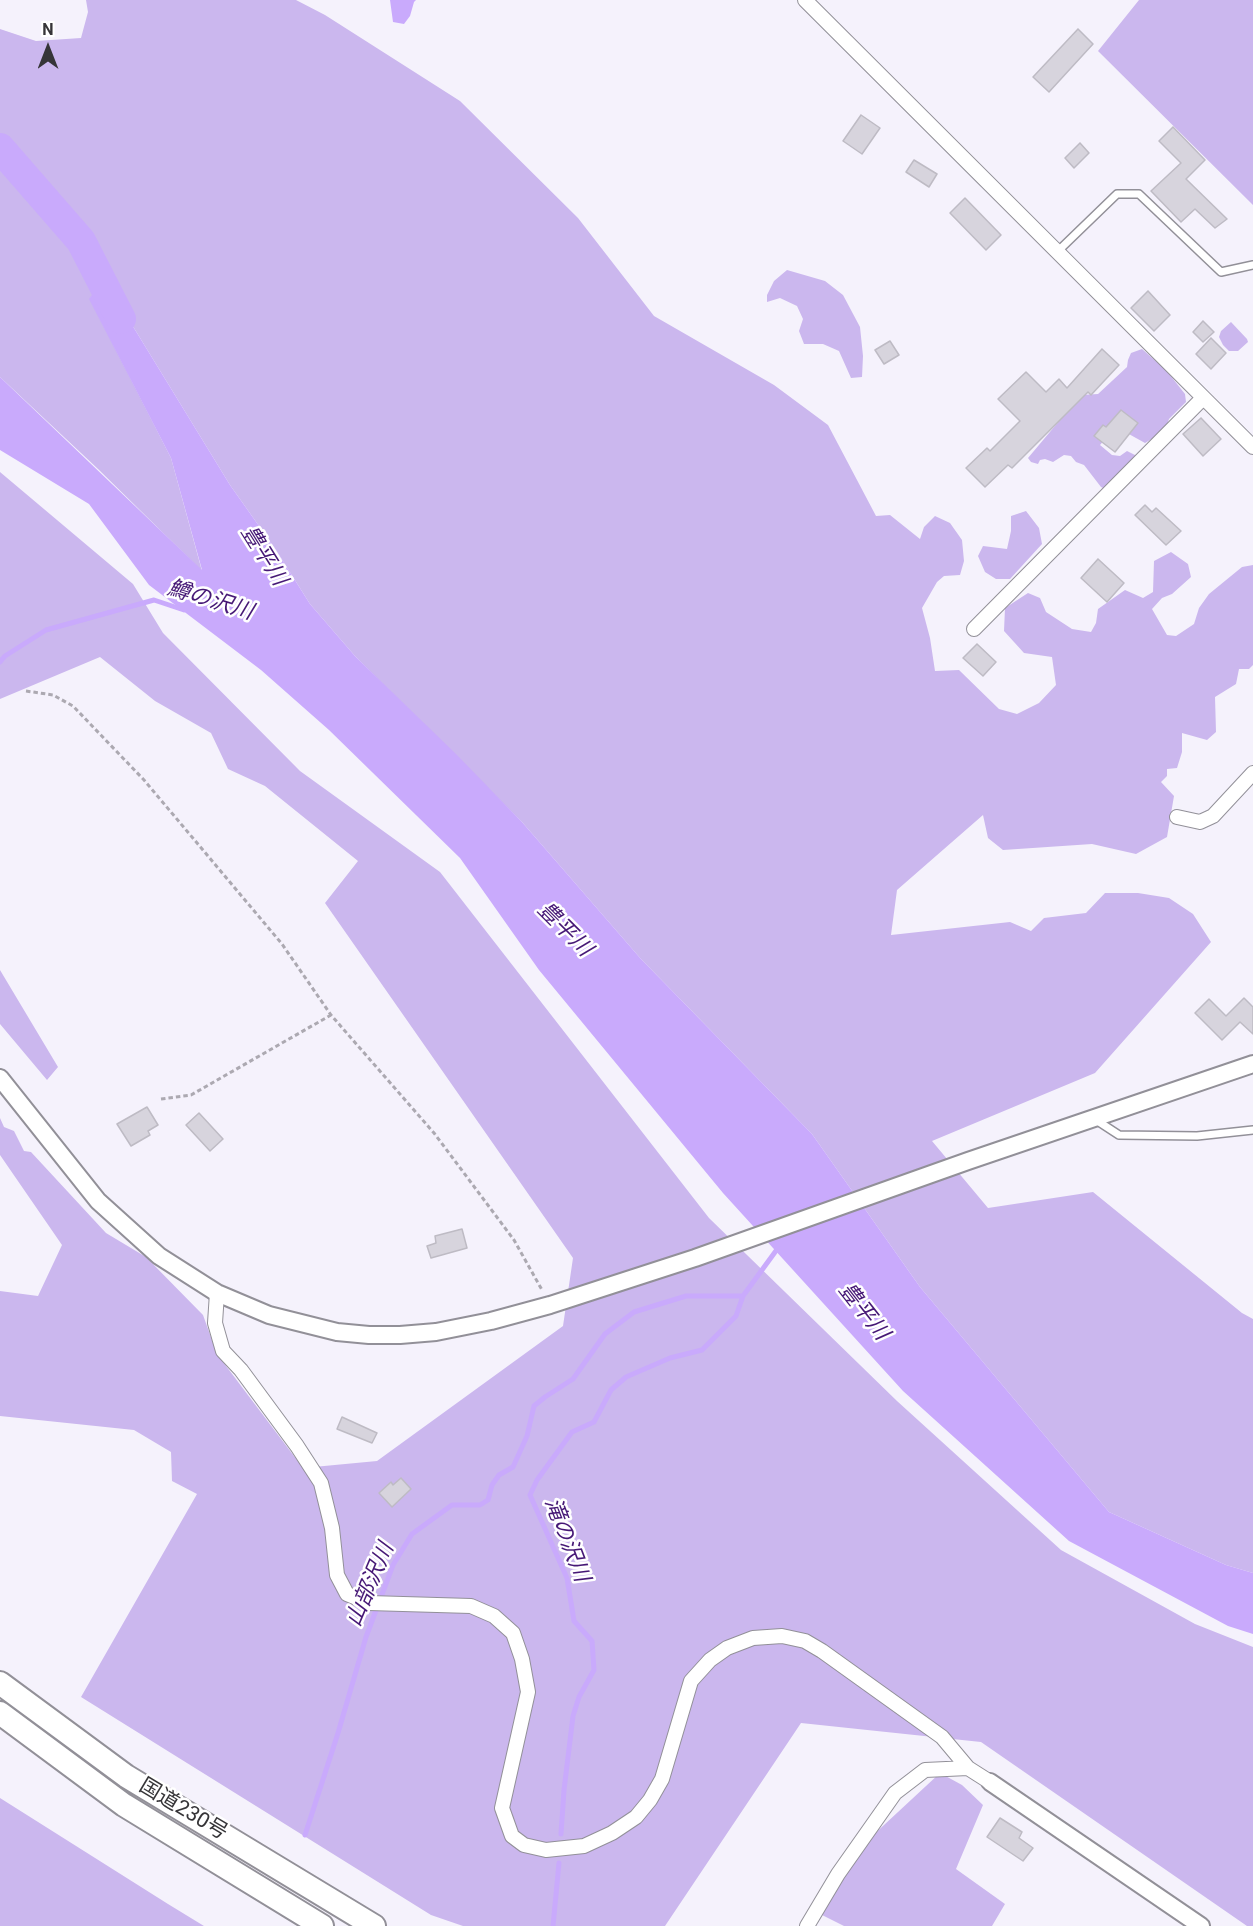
<!DOCTYPE html>
<meta charset="utf-8">
<style>
body{margin:0}
#map{position:relative;width:1253px;height:1926px;overflow:hidden;background:#f5f2fc;font-family:Roboto,sans-serif}
canvas{display:block}
.north{position:absolute;left:18px;top:18px;width:60px;height:60px;-webkit-text-stroke:4px #fff;paint-order:stroke;rotate:0deg;font-size:16px;font-weight:700;line-height:24px;text-align:center;color:#363538}
.north::after{content:'';display:block;margin:auto;width:21px;height:27px;background:#363538;clip-path:polygon(50% 0,100% 100%,50% 72%,0 100%)}
</style>
<div id="map">
<canvas width="1253" height="1926"></canvas>
<div class="north">N</div>
</div>
<script>
const ctx = document.querySelector('canvas').getContext('2d');
ctx.lineJoin = 'round';
function fillPath(path, color) { ctx.fillStyle = color; ctx.fill(path, 'evenodd'); }
const shape = rows => new Path2D(rows.map(r => 'M' + r).join(''));
function stroke(path, color, width, dash) { ctx.strokeStyle = color; ctx.lineWidth = width; ctx.lineCap = dash ? 'butt' : 'round'; ctx.setLineDash(dash || []); ctx.stroke(path); }
function write(font, color, halo, rows, align = 'center') {
  ctx.font = font + ' Roboto,"Noto Sans JP",sans-serif'; ctx.lineWidth = 5; ctx.setLineDash([]); ctx.textBaseline = 'middle'; ctx.strokeStyle = halo; ctx.fillStyle = color; for (const [text, x, y, turn = 0] of rows) {
    ctx.save(); ctx.translate(x, y); ctx.rotate((+turn || 0) * Math.PI / 180); ctx.textAlign = isNaN(turn) ? turn : align; if (halo) ctx.strokeText(text, 0, 0); ctx.fillText(text, 0, 0); ctx.restore();
  }
}
fillPath(shape([
 [86,0,296,0,325,15,460,101,578,218,654,316,774,385,828,425,876,516,890,515,920,539,924,527,935,516,950,523,962,540,964,561,960,575,944,576,937,582,922,608,930,638,935,671,959,670,999,709,1017,714,1039,703,1056,685,1052,657,1024,653,1004,631,1005,608,1028,593,1040,598,1046,612,1072,629,1091,632,1096,623,1098,609,1125,590,1143,598,1153,592,1154,561,1171,552,1188,564,1191,577,1172,594,1162,598,1152,609,1167,635,1176,636,1194,624,1199,608,1209,594,1242,567,1253,565,1253,665,1249,669,1239,669,1236,684,1215,697,1216,732,1207,740,1182,733,1182,752,1177,768,1167,769,1167,776,1161,782,1174,796,1167,837,1136,854,1092,844,1003,850,988,838,983,815,897,890,891,935,1010,922,1031,931,1044,918,1086,913,1105,893,1138,893,1169,898,1193,914,1211,942,1095,1073,932,1141,988,1208,1093,1192,1242,1313,1253,1319,1253,1573,1226,1565,1109,1512,920,1287,812,1134,641,959,522,822,355,656,310,604,276,550,230,485,104,279,90,299,171,458,202,571,98,469,0,377,0,29,36,41,81,38,88,12],
 [1139,0,1253,0,1253,205,1098,51],
 [787,270,825,281,843,295,860,327,863,356,862,377,851,378,839,351,823,344,804,344,799,331,803,319,797,306,780,298,767,302,767,295,774,281],
 [1231,322,1247,339,1248,342,1238,351,1229,351,1223,345,1219,337,1221,331],
 [1142,349,1166,370,1185,394,1186,402,1169,419,1165,431,1145,443,1118,428,1113,430,1100,445,1112,455,1120,456,1127,451,1135,455,1136,460,1105,489,1101,487,1084,465,1076,462,1071,456,1064,455,1053,462,1045,459,1040,460,1038,464,1031,462,1028,458,1081,395,1098,394,1127,367,1128,360,1131,353],
 [0,472,133,584,163,633,300,771,440,872,709,1218,897,1401,1061,1550,1195,1624,1253,1647,1253,1926,1247,1926,981,1742,801,1723,665,1926,463,1926,431,1915,81,1697,197,1494,172,1481,171,1452,134,1430,0,1416,0,1291,38,1296,62,1245,0,1155,0,1118,4,1127,14,1131,24,1151,31,1152,106,1233,146,1257,203,1315,217,1354,303,1468,377,1461,563,1326,573,1258,325,903,358,861,265,786,228,769,211,733,155,701,100,657,0,699],
 [1026,511,1039,528,1042,544,1010,579,996,579,985,572,978,556,983,546,1007,549,1011,531,1011,516],
 [0,970,58,1067,47,1080,0,1024],
 [940,1773,962,1785,983,1805,956,1869,1005,1904,992,1926,844,1926,820,1914,856,1851],
 [0,1798,168,1904,204,1926,0,1926]
]), '#cbb7ee');
fillPath(shape([
 [390,0,416,0,414,2,410,16,404,24,393,22],
 [104,279,230,485,276,550,310,604,355,656,457,755,522,822,641,959,812,1134,920,1287,1109,1512,1226,1565,1253,1573,1253,1634,1228,1626,1069,1541,903,1391,723,1193,539,970,460,858,329,730,261,670,149,585,89,504,0,450,0,377,202,570,171,458,89,299]
]), '#c9aafc');
stroke(shape([
 [0,662,5,656,46,630,154,600,184,610],
 [561,1834,564,1790,573,1716,579,1697,594,1670,592,1641,574,1621,567,1578,530,1495,537,1480,572,1432,594,1422,611,1390,626,1377,670,1358,702,1350,736,1316,743,1296,778,1248],
 [305,1835,338,1733,366,1637,393,1565,412,1534,452,1505,480,1505,488,1500,492,1485,499,1475,513,1467,527,1436,534,1406,545,1397,573,1379,605,1334,634,1312,686,1296,743,1296],
 [553,1926,559,1863]
]), '#c9aafc', 5);
stroke(shape([
 [0,148,81,241,121,319]
]), '#c9aafc', 30);
const building = shape([
 [1078,29,1093,44,1049,92,1033,77,1078,29],
 [861,115,880,128,862,154,843,141,861,115],
 [1173,127,1205,160,1186,179,1227,219,1215,228,1195,209,1181,222,1151,191,1181,163,1159,141,1173,127],
 [1080,143,1089,153,1074,168,1065,158,1080,143],
 [914,160,937,174,929,187,906,172,914,160],
 [965,198,1001,235,986,250,950,213,965,198],
 [1148,291,1170,315,1154,331,1131,308,1148,291],
 [1203,321,1214,332,1203,342,1193,332,1203,321],
 [1211,338,1226,353,1211,369,1196,354,1211,338],
 [890,341,899,355,884,364,875,350,890,341],
 [1102,349,1119,365,1091,395,1088,392,1012,468,1008,465,985,487,966,468,987,448,990,451,1020,421,998,399,1026,372,1046,392,1059,379,1067,388,1102,349],
 [1121,410,1138,423,1115,452,1094,436,1103,425,1106,427,1121,410],
 [1201,418,1221,439,1203,456,1183,434,1201,418],
 [1145,505,1152,512,1156,508,1181,531,1166,545,1135,515,1145,505],
 [1098,559,1124,583,1107,602,1081,578,1098,559],
 [977,644,996,662,983,676,963,658,977,644],
 [1244,998,1253,1007,1253,1034,1240,1022,1222,1040,1195,1013,1209,999,1226,1016,1244,998],
 [147,1107,158,1125,148,1131,150,1135,131,1146,117,1124,147,1107],
 [199,1113,223,1139,210,1151,186,1125,199,1113],
 [462,1229,467,1248,431,1258,427,1246,436,1243,435,1236,462,1229],
 [342,1417,377,1433,372,1443,337,1429,342,1417],
 [401,1478,411,1489,392,1507,379,1493,391,1482,393,1485,401,1478],
 [1000,1818,1022,1832,1019,1838,1033,1848,1023,1861,987,1837,1000,1818]
]);
fillPath(building, '#d7d4dd');
stroke(building, '#bebbc4', 1.5);
const service = shape([
 [1057,252,1117,194,1139,194,1221,272,1253,265],
 [1096,1120,1119,1135,1197,1136,1253,1130]
]);
const minor = shape([
 [805,0,1253,447],
 [974,629,1203,398],
 [1177,817,1200,822,1213,816,1253,773],
 [217,1293,215,1323,223,1351,241,1370,297,1446,321,1483,332,1528,337,1575,347,1594,369,1603,471,1606,494,1616,513,1633,522,1659,528,1692,502,1808,512,1836,524,1845,546,1850,584,1846,612,1833,636,1817,650,1800,662,1779,691,1681,710,1660,727,1648,753,1638,782,1636,805,1641,822,1651,942,1737,968,1768],
 [807,1926,838,1874,895,1793,925,1770,968,1768,990,1782]
]);
const tertiary = shape([
 [0,1078,98,1201,159,1256,217,1293,269,1315,337,1332,369,1335,400,1335,436,1332,491,1321,550,1305,695,1258,968,1161,1253,1064],
 [990,1782,1201,1926]
]);
const trunk = shape([
 [0,1683,126,1776,374,1926],
 [0,1713,124,1805,322,1926]
]);
stroke(service, '#929098', 10);
stroke(minor, '#929098', 16);
stroke(tertiary, '#929098', 20);
stroke(trunk, '#929098', 26);
stroke(shape([
 [26,691,53,695,73,706,144,780,282,944,331,1015,434,1133,514,1240,542,1290],
 [161,1099,191,1095,331,1015]
]), '#aca9b1', 3, [4.5, 3]);
stroke(service, '#fff', 7);
stroke(minor, '#fff', 14);
stroke(tertiary, '#fff', 16);
stroke(trunk, '#fff', 22);
write('21px', '#363538', '#fff', [
 ["国道230号",183,1810,31]
]);
write('italic 22px', '#461876', '#fff', [
 ["豊平川",263,556,58],
 ["鱒の沢川",210,601,17],
 ["豊平川",564,930,45],
 ["豊平川",863,1312,52],
 ["滝の沢川",566,1540,69],
 ["山部沢川",371,1585,-67]
]);
</script>
